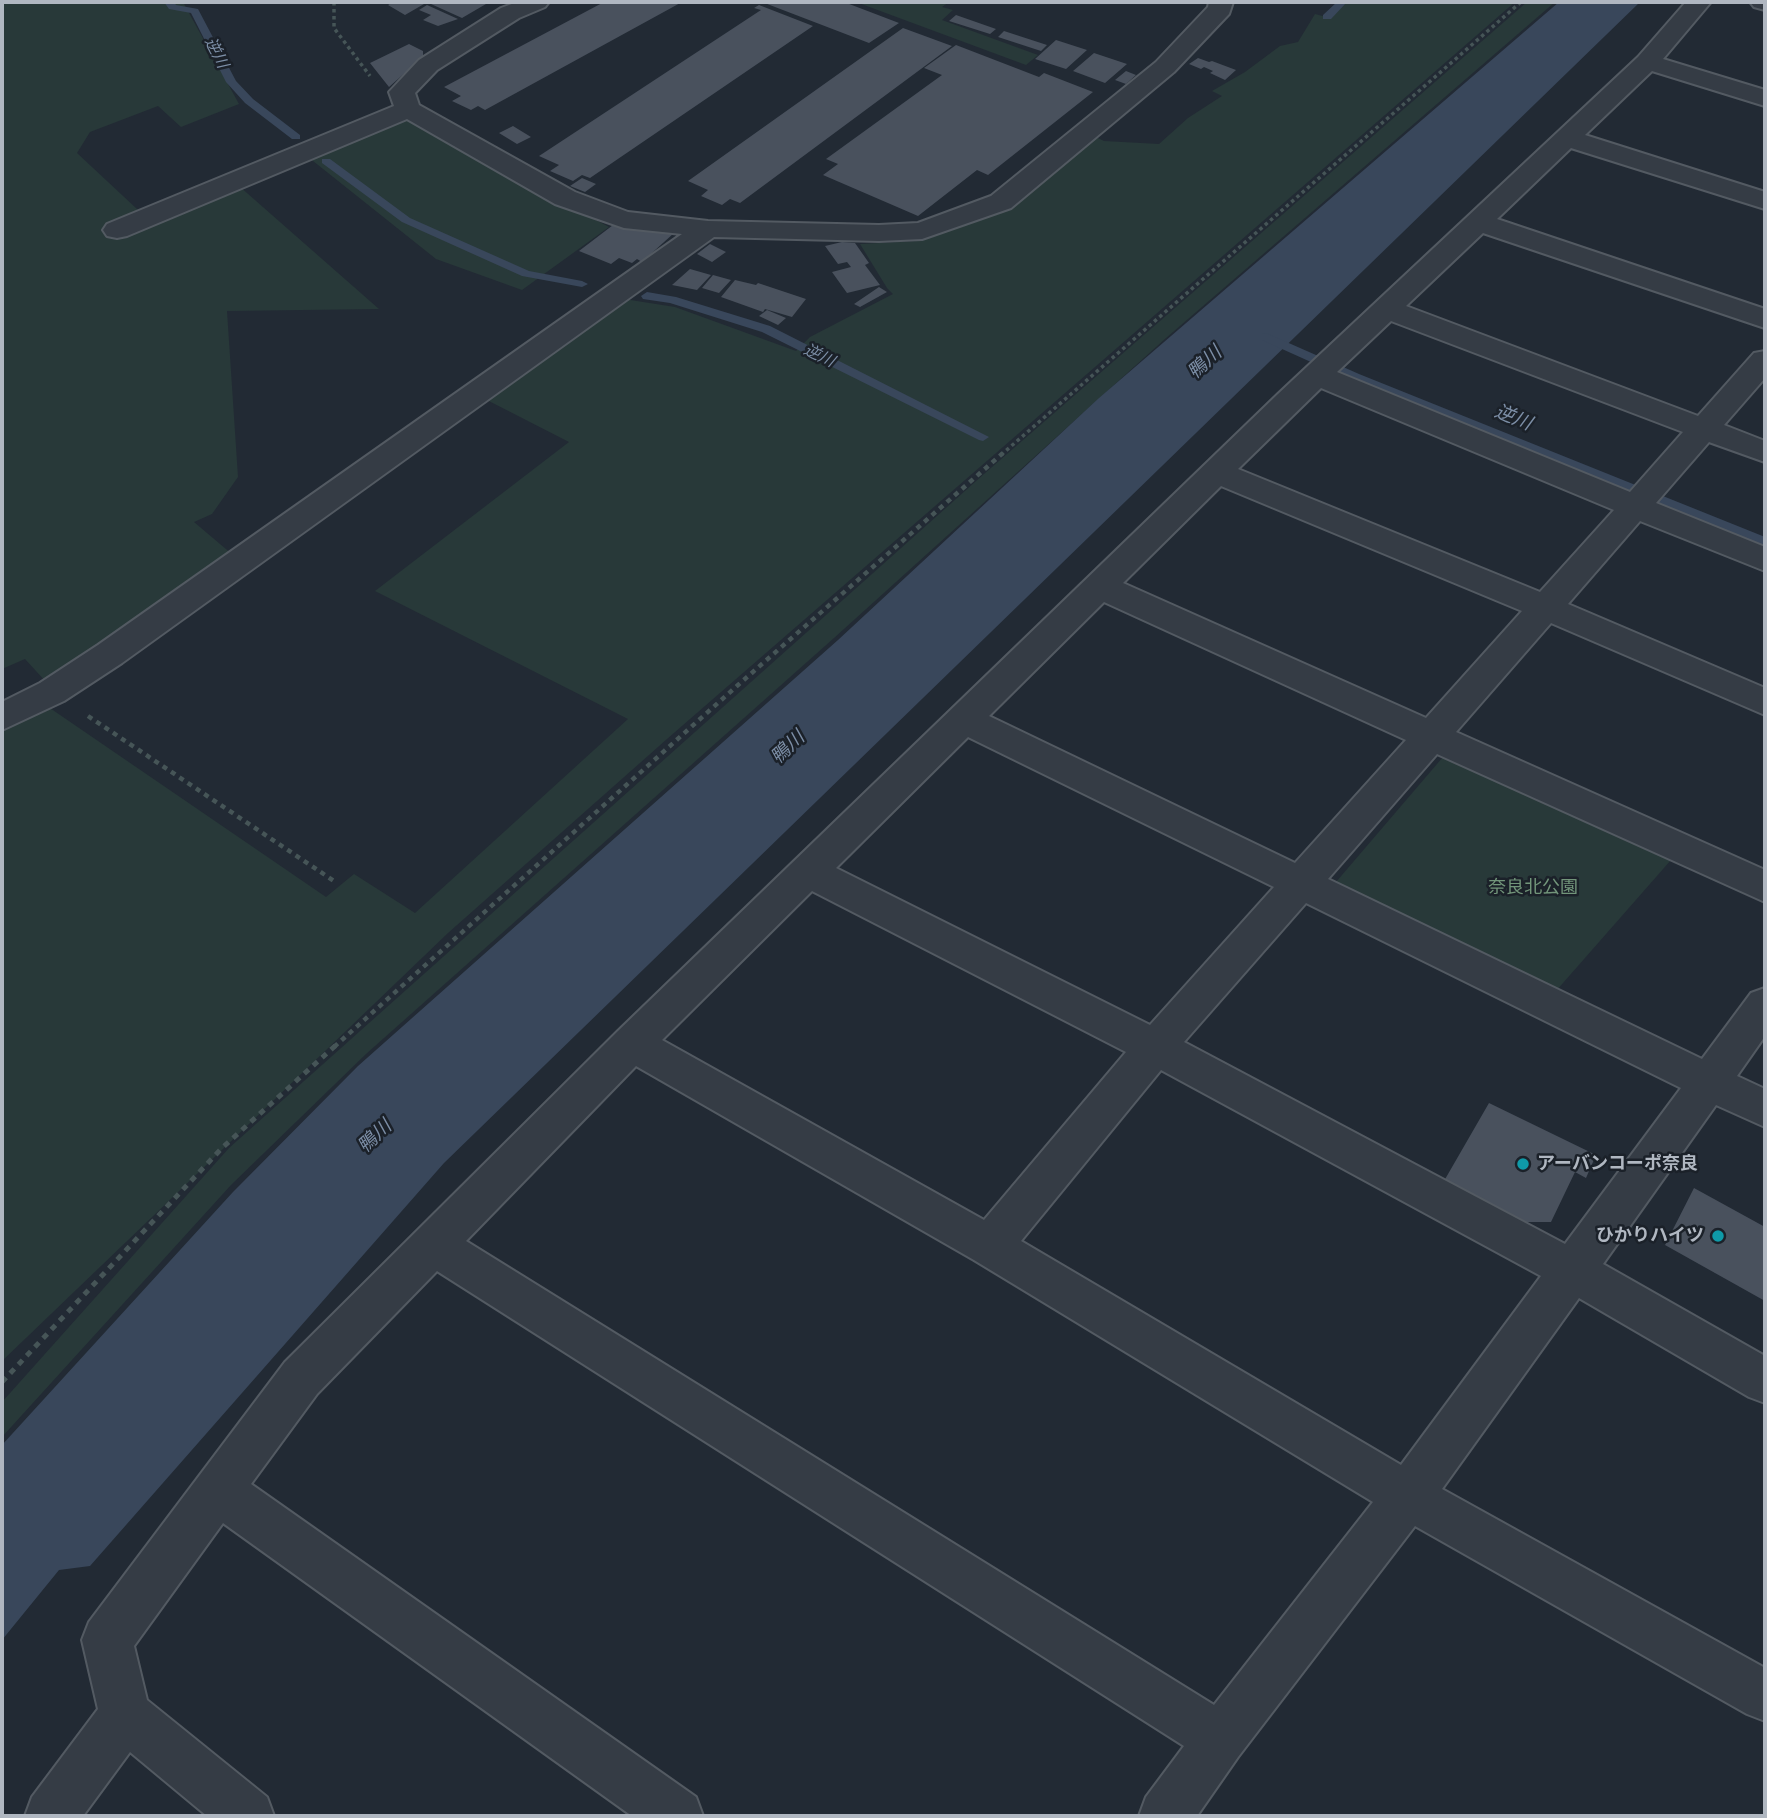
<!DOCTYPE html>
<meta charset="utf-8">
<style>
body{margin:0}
#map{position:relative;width:1767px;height:1818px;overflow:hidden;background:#222a34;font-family:Arial,sans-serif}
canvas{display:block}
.frame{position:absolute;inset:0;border:4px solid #b0b7c1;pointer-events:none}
</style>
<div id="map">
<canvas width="1767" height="1818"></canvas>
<div class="frame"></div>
</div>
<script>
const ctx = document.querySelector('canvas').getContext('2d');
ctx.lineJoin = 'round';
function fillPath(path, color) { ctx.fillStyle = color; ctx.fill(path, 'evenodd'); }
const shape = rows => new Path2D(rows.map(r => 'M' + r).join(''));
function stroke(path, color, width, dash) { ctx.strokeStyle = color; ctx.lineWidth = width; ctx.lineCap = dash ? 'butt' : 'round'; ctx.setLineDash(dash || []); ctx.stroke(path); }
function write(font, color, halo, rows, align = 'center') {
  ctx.font = font + ' Arial,"Noto Sans JP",sans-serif'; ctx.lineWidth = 5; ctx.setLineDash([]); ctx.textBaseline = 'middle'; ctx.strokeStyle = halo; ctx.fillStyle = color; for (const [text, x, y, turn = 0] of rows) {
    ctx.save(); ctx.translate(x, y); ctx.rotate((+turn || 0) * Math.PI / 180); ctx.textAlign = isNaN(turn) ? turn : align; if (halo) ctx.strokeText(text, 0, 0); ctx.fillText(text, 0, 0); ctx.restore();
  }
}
fillPath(shape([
 [2,2,183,2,239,104,181,127,158,106,90,132,77,153,152,223,239,186,379,309,227,311,238,477,212,514,194,522,233,555,47,683,25,659,2,669],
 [856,2,949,2,942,7,953,10,942,20,1038,55,1026,65],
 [1347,2,1515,2,667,739,448,933,2,1361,2,727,44,704,326,897,354,874,415,913,628,719,375,591,569,442,483,398,624,299,675,307,796,351,810,337,893,294,887,288,860,244,916,241,1010,202,1092,135,1104,141,1159,144,1188,118,1222,96,1212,91,1245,72,1280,46,1298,42,1315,14,1330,18],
 [1527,2,1555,2,1166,338,834,638,366,1054,231,1185,2,1437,2,1402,229,1148,984,474],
 [405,116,609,227,522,290,436,259,308,157],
 [1443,757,1671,860,1556,991,1336,882]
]), '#283939');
fillPath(shape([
 [1559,2,1640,2,444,1163,90,1566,59,1570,2,1640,2,1445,233,1192,358,1066,838,640,1099,398]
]), '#39475b');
fillPath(shape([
 [164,2,174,2,176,5,198,9,236,81,253,99,300,135,300,139,292,139,245,103,226,82,191,13,169,9,164,2],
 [1337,2,1347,2,1331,19,1323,19,1323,15,1337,2],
 [322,159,330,159,410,218,529,271,582,281,588,284,582,287,522,276,402,222,322,163,322,159],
 [647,292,676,297,770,326,989,437,983,441,979,440,762,332,670,303,643,299,641,296,647,292],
 [1266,333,1359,374,1765,537,1765,547,1351,380,1262,340,1262,334,1266,333]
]), '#39475b');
fillPath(shape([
 [393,2,419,2,424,4,405,15,388,5],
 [436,2,482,2,486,4,462,18,431,4],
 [604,2,682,2,485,110,478,106,471,110,452,101,461,96,444,87],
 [762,2,844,2,899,23,869,43],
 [427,5,458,19,438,26,423,20,431,15,419,10],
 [759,5,813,26,590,178,582,175,573,181,550,171,559,165,539,156,761,10,754,8],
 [956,15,996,29,990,34,949,21],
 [903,28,952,46,740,203,730,199,722,205,701,196,708,190,688,181],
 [1004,31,1047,45,1041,51,998,37],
 [1056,40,1087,50,1066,69,1035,59],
 [409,44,423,51,423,57,389,87,370,63],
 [956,45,1039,77,1044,73,1093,92,988,175,977,170,918,216,823,175,838,164,826,159,942,75,924,68],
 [1094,53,1127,64,1105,83,1073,71],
 [1198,58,1209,62,1212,61,1236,70,1225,80,1210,73,1213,71,1204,67,1201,69,1189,64],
 [1126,71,1136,75,1126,84,1115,80],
 [513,126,531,137,517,144,499,133],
 [582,178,596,184,585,192,570,186],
 [617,222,639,231,643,228,674,233,642,262,637,259,632,263,619,258,611,264,579,251],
 [842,242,855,243,869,263,865,265,880,285,847,293,832,272,851,267,847,262,838,264,825,246],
 [710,244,726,252,712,262,697,254],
 [690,269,711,275,697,290,672,285],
 [713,275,731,280,719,293,702,288],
 [735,280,756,285,758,283,806,299,792,317,765,309,763,312,721,297],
 [879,287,887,292,860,307,854,304],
 [767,310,786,318,778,325,759,316],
 [1489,1103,1596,1155,1586,1178,1575,1172,1551,1222,1522,1222,1444,1181],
 [1694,1188,1765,1227,1765,1301,1665,1245]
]), '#49515d');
const minor = shape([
 [517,2,549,2,545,7,519,18,437,70,415,93,419,105,575,192,628,212,708,221,879,225,918,223,991,196,1156,62,1208,7,1209,2,1233,2,1229,14,1174,72,1011,208,922,239,879,241,714,237,122,663,64,701,2,730,2,702,40,683,98,645,682,234,624,228,555,204,407,119,127,236,117,238,107,236,103,230,107,224,394,106,389,92,419,60,501,8,517,2],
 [1686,2,1711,2,1663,59,1765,90,1765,106,1652,71,1585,135,1765,192,1765,209,1571,148,1497,219,1765,309,1765,328,1483,233,1406,306,1698,416,1754,353,1765,351,1765,378,1724,425,1765,441,1765,462,1709,442,1656,503,1765,547,1765,571,1640,521,1568,604,1765,688,1765,715,1551,623,1456,732,1765,870,1765,902,1437,754,1328,879,1702,1059,1751,993,1765,988,1765,1036,1737,1076,1765,1089,1765,1127,1716,1105,1603,1264,1765,1356,1765,1403,1749,1397,1579,1298,1442,1489,1765,1668,1765,1721,1747,1714,1415,1526,1238,1757,1197,1816,1139,1816,1146,1797,1184,1746,437,1271,317,1394,251,1484,696,1797,703,1816,632,1816,223,1523,134,1646,147,1700,267,1797,274,1816,207,1816,130,1752,83,1816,25,1816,32,1797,98,1709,82,1640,89,1622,285,1362,618,1031,1278,394,1638,57,1686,2],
 [1391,321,1683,432,1630,492,1337,372,1391,321],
 [1321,388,1614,510,1540,592,1238,469,1321,388],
 [1221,486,1522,611,1426,718,1123,583,1221,486],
 [1104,602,1406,740,1295,863,989,716,1104,602],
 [968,737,1274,887,1150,1025,836,868,968,737],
 [812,891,1126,1052,984,1220,662,1040,812,891],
 [1306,903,1681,1088,1565,1244,1184,1042,1306,903],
 [636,1066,974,1260,1373,1502,1214,1705,466,1241,636,1066],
 [1161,1070,1541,1276,1401,1465,1021,1241,1161,1070],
 [1750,2,1765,2,1765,10,1754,7,1750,2]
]);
stroke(minor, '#535a62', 4);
stroke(shape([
 [334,2,334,28,370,76],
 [1001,455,1521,2]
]), '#465557', 3.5, [3.5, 3.5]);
stroke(shape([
 [88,716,334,881],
 [334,1047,738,685,1003,453]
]), '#465557', 4.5, [5, 5]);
stroke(shape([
 [2,1382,222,1148,336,1045]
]), '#465557', 5, [6, 6]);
fillPath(minor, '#353c45');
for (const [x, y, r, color] of [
 [1523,1164,7,"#0f9aa8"],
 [1718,1236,7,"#0f9aa8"]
]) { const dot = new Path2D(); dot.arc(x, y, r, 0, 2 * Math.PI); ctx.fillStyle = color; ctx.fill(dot); stroke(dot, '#1b2129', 2.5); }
write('italic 16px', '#7c8ea6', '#1b2129', [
 ["逆川",216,53,63],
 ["逆川",819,356,26]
]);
write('18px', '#72957a', '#1b2129', [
 ["奈良北公園",1533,888]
]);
write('bold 18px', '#b0b7c1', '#1b2129', [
 ["アーバンコーポ奈良",1537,1164],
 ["ひかりハイツ",1704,1236,"right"]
], 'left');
write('italic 19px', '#7c8ea6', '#1b2129', [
 ["鴨川",1205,363,-42],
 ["逆川",1513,418,22],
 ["鴨川",788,748,-43],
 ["鴨川",375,1137,-43]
]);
</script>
